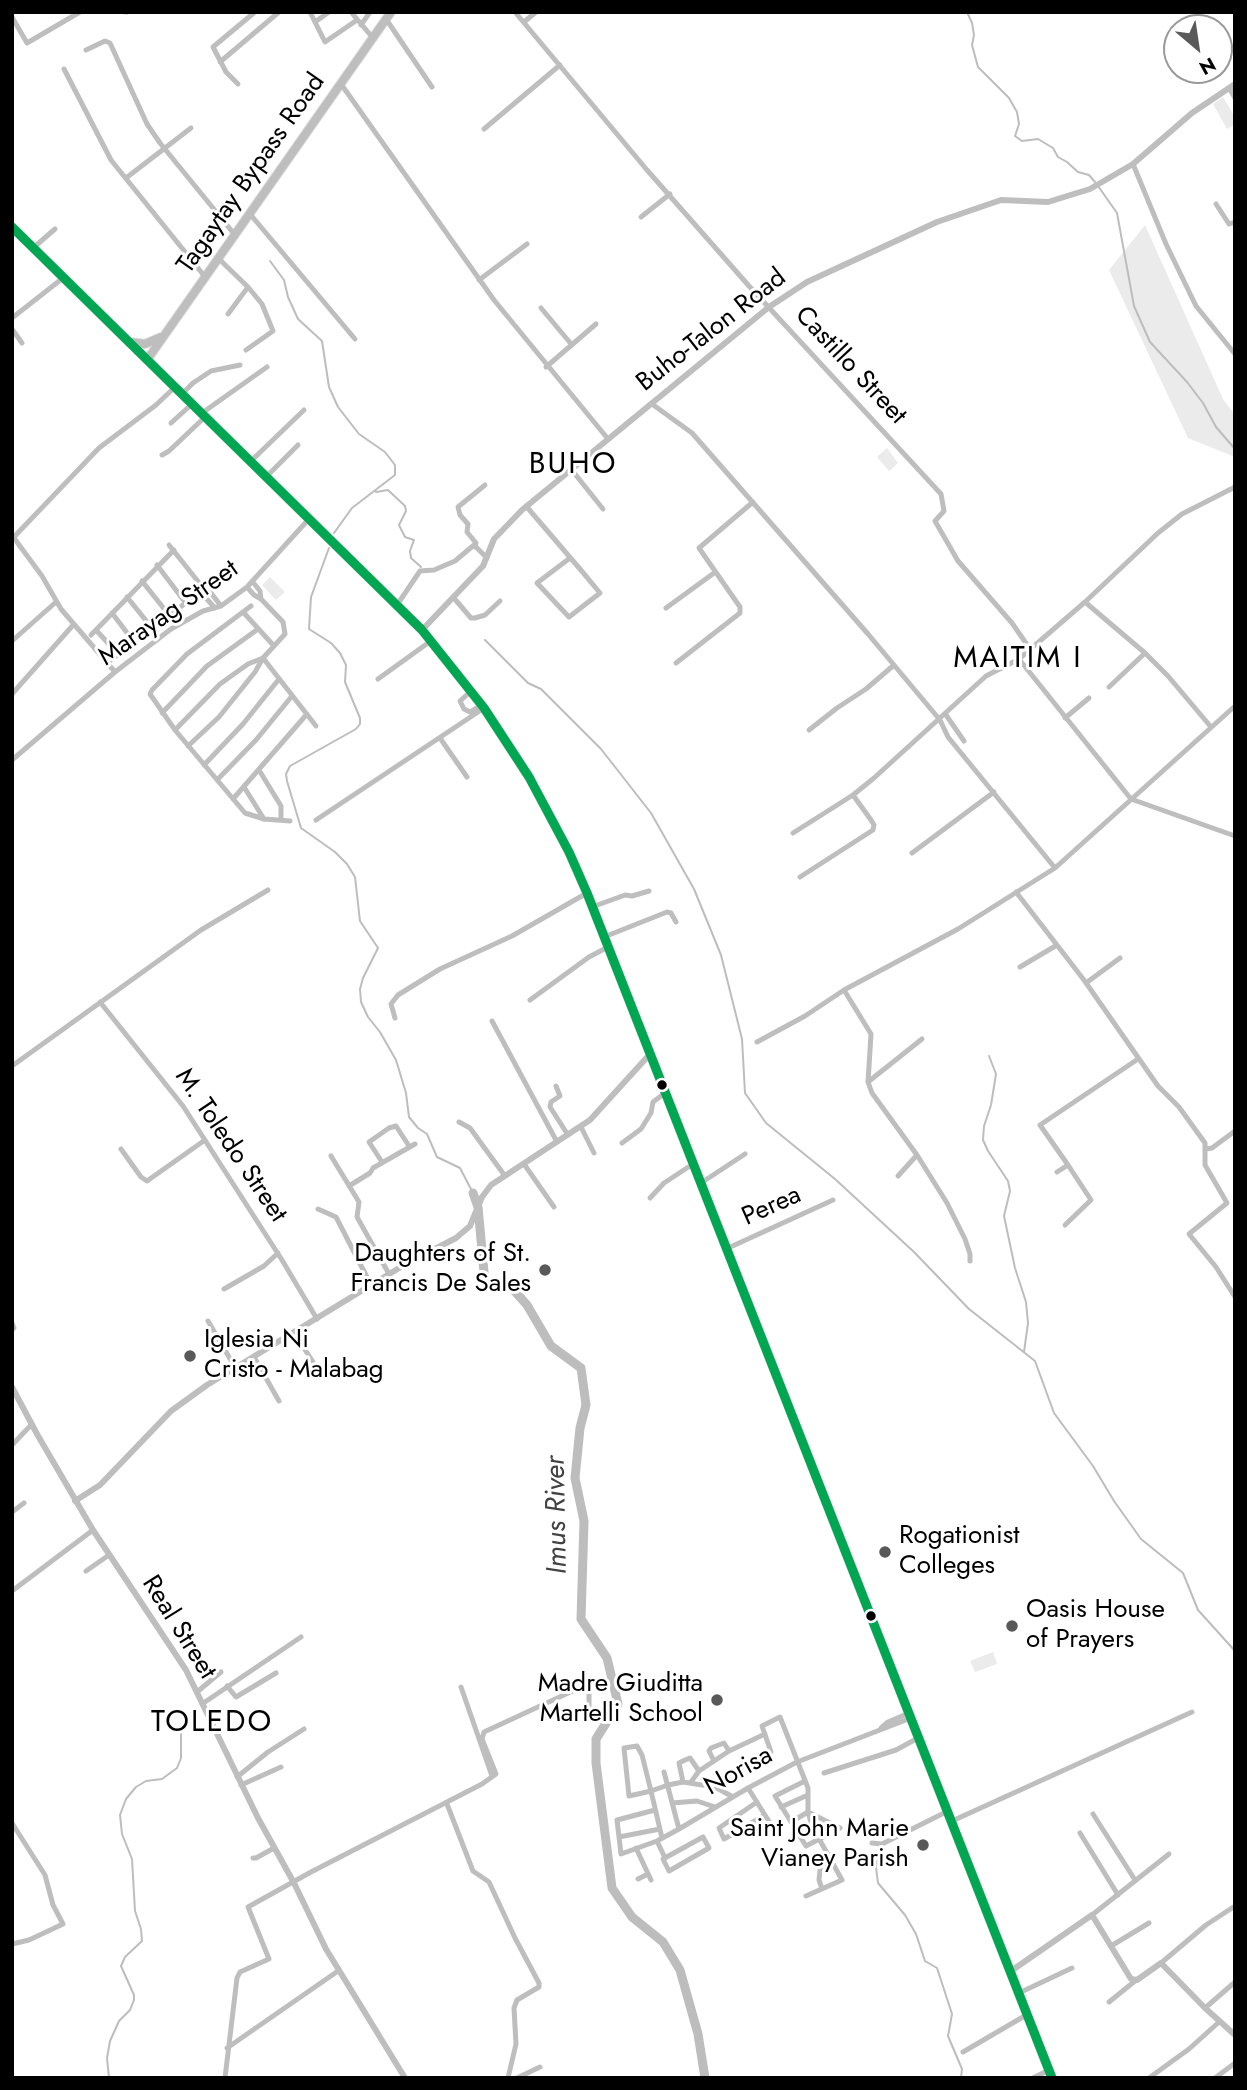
<!DOCTYPE html>
<style>
body{margin:0}
#map{position:relative;width:1247px;height:2090px;overflow:hidden;background:#fff;font-family:Jost,sans-serif}
canvas{display:block}
.frame{position:absolute;inset:0;border:14px solid #000;pointer-events:none}
.north{position:absolute;left:1163px;top:14px;width:70px;height:70px;box-sizing:border-box;background:#fff;border:2px solid #999;border-radius:50%;rotate:151deg;font-size:19px;font-weight:700;line-height:28px;text-align:center;color:#000}
.north::after{content:'';display:block;margin:auto;width:24px;height:32px;background:#595959;clip-path:polygon(50% 0,100% 100%,50% 72%,0 100%)}
</style>
<div id="map">
<canvas width="1247" height="2090"></canvas>
<div class="frame"></div>
<div class="north">N</div>
</div>
<script>
const ctx = document.querySelector('canvas').getContext('2d');
ctx.lineJoin = 'round';
function fillPath(path, color) { ctx.fillStyle = color; ctx.fill(path, 'evenodd'); }
const shape = rows => new Path2D(rows.map(r => 'M' + r).join(''));
function stroke(path, color, width, dash) { ctx.strokeStyle = color; ctx.lineWidth = width; ctx.lineCap = dash ? 'butt' : 'round'; ctx.setLineDash(dash || []); ctx.stroke(path); }
function write(font, color, halo, rows, align = 'center') {
  ctx.font = font + ' Jost,sans-serif'; ctx.lineWidth = 6; ctx.setLineDash([]); ctx.textBaseline = 'middle'; ctx.strokeStyle = halo; ctx.fillStyle = color; for (const [text, x, y, turn = 0] of rows) {
    ctx.save(); ctx.translate(x, y); ctx.rotate((+turn || 0) * Math.PI / 180); ctx.textAlign = isNaN(turn) ? turn : align; if (halo) ctx.strokeText(text, 0, 0); ctx.fillText(text, 0, 0); ctx.restore();
  }
}
fillPath(shape([
 [1223,97,1235,117,1235,124,1227,129,1213,104],
 [1145,225,1223,399,1235,415,1235,457,1188,438,1109,270],
 [887,448,898,463,889,471,877,457],
 [270,577,285,592,276,600,262,585],
 [993,1652,997,1664,975,1672,970,1661]
]), '#ebebeb');
stroke(shape([
 [967,12,972,23,974,35,972,45,978,67,1009,98,1017,112,1019,124,1015,136,1022,141,1038,139,1053,148,1058,157,1067,162,1078,172,1089,175,1095,182],
 [1098,186,1117,213,1134,306,1150,342,1187,382,1203,403,1216,427,1235,449],
 [270,261,284,280,288,297,298,319,322,341,329,387,338,407,359,434,385,452,395,465,395,475,352,508,334,533],
 [376,492,388,490,405,506,406,511,399,525,405,537,414,540,410,551,411,558,421,567],
 [329,548,311,597,309,629,331,643,340,653,346,665,345,682,360,718,360,724,356,729,290,766,286,774,287,781,301,828,335,852,347,864,355,877,360,921,378,948,363,978,360,989,361,1002,368,1017,380,1032,396,1060,406,1093,409,1117,418,1128,427,1134,437,1157,460,1168,473,1193],
 [485,640,528,683,541,689,601,749,651,813,694,889,721,955,742,1039,745,1093,766,1123,835,1179,914,1252,969,1309,1035,1361,1054,1413,1093,1466,1114,1501,1141,1539,1183,1573,1198,1610,1235,1651],
 [989,1056,996,1074,991,1105,984,1126,983,1140,988,1151,1008,1181,1010,1191,1004,1216,1015,1268,1026,1302,1028,1323,1024,1352],
 [880,1847,876,1867,878,1883,905,1915,916,1934,925,1961,937,1968,952,2014,948,2036,962,2069,961,2078],
 [109,2078,107,2058,110,2041,119,2021,130,2010,134,2000,134,1995,121,1966,125,1957,142,1941,141,1929,135,1911,132,1859,122,1834,120,1815,126,1799,136,1787,146,1781,162,1779,177,1768,181,1758,181,1729,186,1718]
]), '#bdbdbd', 2);
stroke(shape([
 [473,1193,478,1207,485,1283,511,1287,527,1305,551,1346,581,1368,586,1405,580,1428,575,1478,584,1521,581,1619,607,1658,618,1704,596,1739,596,1763,612,1888,632,1917,663,1942,680,1970,698,2034,705,2078]
]), '#bdbdbd', 9);
const primary = shape([
 [12,227,422,630,484,708,529,777,569,852,587,893,1052,2078],
 [130,342,145,344,161,337],
 [147,360,391,12]
]);
stroke(primary, '#dbdbdb', 10);
stroke(shape([
 [125,12,127,12],
 [310,12,325,42,357,20],
 [351,12,373,38],
 [515,12,647,170,749,286,941,494,944,511,935,521,958,561,1012,623,1030,649],
 [12,17,27,43,80,12],
 [386,19,432,87],
 [315,22,329,12],
 [524,22,536,12],
 [361,25,370,12],
 [86,50,105,41,110,43,147,124,160,143,235,235],
 [220,62,279,12],
 [64,69,111,160,206,278],
 [238,84,226,72,213,47,255,12],
 [341,84,494,300,608,439],
 [1229,88,1235,98],
 [484,129,560,65],
 [1133,164,1166,244,1196,306,1235,354],
 [126,178,191,128],
 [1216,204,1229,224,1235,222],
 [250,214,355,339],
 [641,217,670,194],
 [33,248,55,229],
 [219,259,248,287,262,304,273,331,246,350],
 [479,280,527,244],
 [541,308,572,345],
 [228,314,248,287],
 [12,318,63,278],
 [12,329,22,343],
 [546,367,596,324],
 [182,394,193,383,211,371,240,365],
 [652,404,692,433,868,634,940,720,948,737,1055,868],
 [202,413,267,367],
 [171,423,192,404],
 [162,455,169,451,205,417],
 [250,462,304,410],
 [571,469,603,509],
 [266,477,298,445],
 [526,506,580,569,600,593,569,617,537,583,570,558],
 [14,538,42,576,61,609,115,672],
 [12,539,99,448,156,405,175,387],
 [169,545,204,589,211,593,221,606],
 [475,547,476,543,467,532,468,524,460,515,458,507,485,485],
 [157,565,185,602],
 [142,581,169,615],
 [252,581,260,591,261,599],
 [204,589,205,597,215,608],
 [127,597,152,628],
 [453,597,471,618,475,618,485,615,500,601],
 [1085,602,1145,653,1168,676,1211,727],
 [397,605,420,571,434,570,455,561,474,545,487,558],
 [251,606,187,654,152,690,150,694,175,730,245,813,264,819,290,821],
 [666,608,714,573],
 [112,613,134,642],
 [244,613,274,646],
 [96,630,118,654],
 [91,635,174,550],
 [12,641,56,602],
 [263,658,316,726],
 [1019,659,1131,799,1235,836],
 [111,660,204,589],
 [676,663,740,613,740,607,699,548,753,502],
 [378,679,428,643],
 [1109,687,1145,653],
 [471,691,460,701,464,709,470,712,481,705],
 [12,694,74,624],
 [162,713,207,666,258,629],
 [946,715,964,741],
 [1065,718,1089,698],
 [175,730,220,684,248,664,263,658],
 [809,730,837,708,866,689,894,665],
 [440,738,467,777],
 [188,746,219,717,255,672,263,658,285,634,283,622,261,599,254,595,247,587],
 [12,760,115,672,171,629,203,611,221,606,247,587,308,520],
 [204,765,243,724,279,679],
 [259,770,281,806,281,820],
 [217,780,256,740,292,696],
 [244,787,264,819],
 [233,799,307,714],
 [316,820,484,708],
 [793,833,853,795,874,778,986,676,1019,659,1085,602,1158,533,1182,514,1235,487],
 [912,853,994,792],
 [800,877,873,830,874,825,871,820,853,795],
 [1016,892,1084,980,1158,1086,1179,1107,1205,1143,1205,1165,1227,1203,1189,1234,1216,1267,1235,1297],
 [592,907,625,895,632,896,649,891],
 [604,937,667,912,671,913,676,922],
 [1020,967,1057,945],
 [1086,983,1120,958],
 [844,990,871,1034,868,1082,872,1093,917,1155,947,1203,965,1239,970,1254,970,1261],
 [530,1000,589,957,608,947],
 [100,1002,183,1106,282,1260,317,1319],
 [395,1018,391,1004,398,995,440,969,512,936,587,893],
 [492,1021,557,1142],
 [757,1042,805,1016,844,990,958,929,1055,868,1235,706],
 [12,1066,201,930,268,890],
 [868,1082,922,1039],
 [556,1086,560,1096,551,1102,550,1107,568,1135],
 [459,1122,470,1128,505,1176],
 [581,1127,594,1153],
 [622,1143,641,1129,651,1113,653,1102,665,1093],
 [121,1149,141,1177,147,1181,205,1140],
 [1206,1149,1212,1148,1235,1131],
 [331,1156,359,1202,357,1217,389,1274],
 [382,1162,369,1142,389,1128,396,1126,409,1146],
 [524,1164,554,1207],
 [1057,1172,1068,1165,1040,1125,1138,1059],
 [898,1176,917,1155],
 [701,1183,745,1154],
 [349,1186,370,1173,373,1168,415,1144],
 [650,1198,664,1183,693,1164],
 [318,1209,336,1217,371,1285],
 [1065,1225,1091,1200,1068,1165],
 [726,1249,833,1200],
 [224,1289,264,1266,278,1253],
 [208,1321,236,1369],
 [12,1323,14,1328,12,1330],
 [294,1333,313,1362],
 [254,1357,279,1401],
 [12,1445,32,1424],
 [12,1512,24,1503],
 [86,1571,109,1555],
 [12,1591,93,1530],
 [227,1686,236,1697,276,1673],
 [461,1687,492,1776],
 [197,1692,221,1672],
 [202,1704,301,1637],
 [881,1728,888,1722,909,1713],
 [714,1761,709,1751,711,1748,724,1743,729,1751],
 [664,1772,679,1829],
 [824,1773,896,1750,918,1738],
 [237,1777,268,1752,304,1729],
 [805,1781,775,1796,806,1846,840,1828],
 [683,1782,679,1763,685,1760,690,1758,699,1771],
 [691,1782,699,1771,729,1751,765,1734],
 [241,1785,281,1767],
 [715,1787,731,1772,771,1752,762,1726,780,1717,808,1788,808,1812,812,1826,842,1880,806,1896],
 [748,1788,770,1823],
 [757,1802,719,1828,724,1839,765,1815],
 [672,1803,697,1801,715,1807],
 [447,1804,473,1871,489,1882,515,1938,539,1983,539,1987,517,2000,514,2008,516,2044,508,2078],
 [781,1807,808,1795],
 [655,1810,617,1820,621,1854,657,1841,679,1829,748,1788,797,1762,911,1718],
 [1093,1814,1135,1880],
 [952,1821,1192,1712],
 [791,1822,808,1812,840,1828],
 [12,1823,45,1875,53,1905,63,1924,29,1940,12,1944],
 [1080,1833,1118,1895],
 [619,1837,660,1829],
 [703,1837,709,1848,669,1871,663,1859,703,1837],
 [662,1838,651,1791,642,1755,637,1746,624,1748,629,1796,651,1791,668,1785,683,1782,715,1787,733,1797],
 [657,1841,665,1858],
 [872,1843,882,1844,948,1811],
 [636,1848,651,1880],
 [253,1858,256,1858,274,1848],
 [638,1879,648,1874],
 [822,1889,819,1880,821,1860,829,1855],
 [1092,1915,1169,1854],
 [1111,1946,1149,1923],
 [1161,1963,1206,1925,1235,1906],
 [1019,1993,1072,1968],
 [1109,2002,1135,1981],
 [1205,2008,1235,1982],
 [227,2048,338,1971],
 [963,2052,1028,2014],
 [225,2078,237,1978,240,1972,269,1959,248,1907,311,1872,482,1784,496,1774,482,1739,484,1732,579,1688,585,1688,589,1691,589,1709],
 [517,2078,540,2067],
 [1033,2078,1049,2070],
 [1149,2078,1189,2049,1219,2022],
 [1215,2078,1235,2063]
]), '#bebebe', 5);
stroke(shape([
 [422,630,483,566,494,539,522,510,769,307,807,282,937,222,1001,200,1048,202,1090,189,1133,164,1192,113,1235,84],
 [12,1387,37,1434,93,1530,186,1670,258,1818,294,1883,326,1949,405,2078],
 [75,1501,100,1485,171,1411,207,1385,404,1265,456,1238,470,1226,482,1197,491,1185,590,1120,650,1054],
 [1011,1971,1092,1915,1131,1979,1137,1980,1161,1963,1205,2008,1235,2035]
]), '#bebebe', 6);
stroke(primary, '#bebebe', 8);
stroke(shape([
 [12,227,422,630,484,708,529,777,569,852,587,893,1052,2078]
]), '#00a651', 9);
for (const [x, y, r, color] of [
 [662,1085,6,"#000"],
 [545,1270,7,"#595959"],
 [190,1356,7,"#595959"],
 [885,1552,7,"#595959"],
 [871,1616,6,"#000"],
 [1012,1626,7,"#595959"],
 [717,1700,7,"#595959"],
 [923,1845,7,"#595959"]
]) { const dot = new Path2D(); dot.arc(x, y, r, 0, 2 * Math.PI); ctx.fillStyle = color; ctx.fill(dot); stroke(dot, '#fff', 2.5); }
write('26px', '#000', '#fff', [
 ["Tagaytay Bypass Road",252,174,-55],
 ["Buho-Talon Road",712,331,-38],
 ["Castillo Street",850,366,47],
 ["Marayag Street",169,614,-35],
 ["M. Toledo Street",230,1146,56],
 ["Perea",772,1207,-24],
 ["Real Street",178,1628,58],
 ["Norisa",739,1772,-29]
]);
write('26px', '#000', '#fff', [
 ["Daughters of St.",531,1255],
 ["Francis De Sales",531,1285],
 ["Iglesia Ni",204,1341,"left"],
 ["Cristo - Malabag",204,1371,"left"],
 ["Rogationist",899,1537,"left"],
 ["Colleges",899,1567,"left"],
 ["Oasis House",1026,1611,"left"],
 ["of Prayers",1026,1641,"left"],
 ["Madre Giuditta",703,1685],
 ["Martelli School",703,1715],
 ["Saint John Marie",909,1830],
 ["Vianey Parish",909,1860]
], 'right');
write('italic 28px', '#424242', '#fff', [
 ["Imus River",558,1515,-91]
]);
ctx.letterSpacing = '2px';
write('30px', '#000', '#fff', [
 ["BUHO",573,466],
 ["MAITIM I",1018,660],
 ["TOLEDO",212,1724]
]);
ctx.letterSpacing = '0px';
</script>
